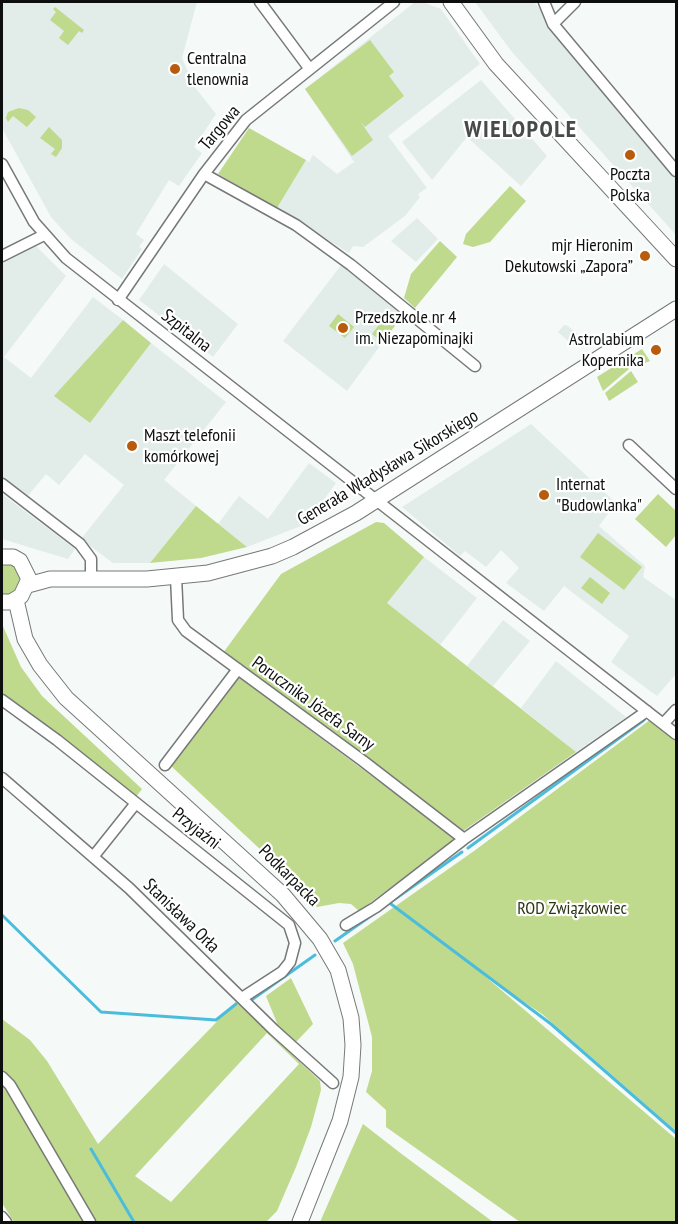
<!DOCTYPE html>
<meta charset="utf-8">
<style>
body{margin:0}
#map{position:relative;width:678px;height:1224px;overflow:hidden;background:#f5f9f7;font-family:"PT Sans Narrow",sans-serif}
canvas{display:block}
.frame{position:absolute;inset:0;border:3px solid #0d0e0e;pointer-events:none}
</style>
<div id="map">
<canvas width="678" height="1224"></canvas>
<div class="frame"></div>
</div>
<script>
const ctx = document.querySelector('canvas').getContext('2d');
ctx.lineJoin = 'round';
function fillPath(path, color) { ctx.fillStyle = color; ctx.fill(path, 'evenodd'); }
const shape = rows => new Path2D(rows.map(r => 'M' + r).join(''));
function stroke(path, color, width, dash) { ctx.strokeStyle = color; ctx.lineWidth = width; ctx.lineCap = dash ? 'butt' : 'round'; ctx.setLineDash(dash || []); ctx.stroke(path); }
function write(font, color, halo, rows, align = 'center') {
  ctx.font = font + ' "PT Sans Narrow",sans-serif'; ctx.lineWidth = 4.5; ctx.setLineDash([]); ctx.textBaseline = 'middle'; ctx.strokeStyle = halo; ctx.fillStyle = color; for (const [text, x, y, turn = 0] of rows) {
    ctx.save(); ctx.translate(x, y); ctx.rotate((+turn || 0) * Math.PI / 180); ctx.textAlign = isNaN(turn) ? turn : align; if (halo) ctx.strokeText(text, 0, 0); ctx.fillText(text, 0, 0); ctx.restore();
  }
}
fillPath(shape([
 [2,2,197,2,182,58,194,86,216,114,194,147,202,153,179,186,169,180,136,234,144,240,139,247,142,249,122,279,71,239,51,217,2,128],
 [415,2,422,2,441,9,480,64,388,136,427,188,418,194,420,197,405,216,363,247,353,246,349,253,277,208,306,160,309,162,313,155,337,174,354,162,305,89],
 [475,2,534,2,676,173,676,235,512,52],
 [481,80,547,156,521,186,467,137,432,180,402,142],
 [417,218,438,239,416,262,391,241],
 [35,245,66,276,4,357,31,378,93,297,123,320,55,396,90,423,151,343,226,402,164,480,196,506,150,563,113,563,81,539,124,485,85,454,59,485,46,474,27,497,2,477,2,262],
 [164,264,238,324,213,357,139,300],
 [342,264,404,313,347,391,283,341],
 [564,325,568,326,581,337,575,347,558,332],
 [531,424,616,503,599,526,645,566,643,577,676,600,676,674,657,696,611,662,629,636,564,586,544,611,506,583,519,568,501,550,486,567,465,551,460,556,402,507],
 [309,463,336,483,306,524,247,547,218,524,239,496,268,519],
 [2,494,75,549,68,559,2,539],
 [424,557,477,598,440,645,387,603],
 [503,620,530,641,493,686,467,666],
 [556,661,626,717,576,752,521,708]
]), '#e2ede9');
fillPath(shape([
 [55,7,84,30,82,33,79,31,68,45,59,38,64,31,50,20,56,12,53,9],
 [370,40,394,72,389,76,404,96,365,127,360,121,373,140,352,156,305,89],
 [19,108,28,110,36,117,27,127,13,116,8,122,6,118,8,112],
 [49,127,62,140,62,148,56,157,51,154,55,149,40,138],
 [249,128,306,160,277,208,218,174],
 [510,186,526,201,490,242,473,247,463,244,466,234],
 [440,241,457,257,415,308,404,298,411,274],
 [338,314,354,327,345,338,329,326],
 [384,318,395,326,382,342,372,334],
 [123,320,151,343,90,423,54,396],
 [642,349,650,361,632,368,626,359],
 [624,360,629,369,603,391,597,377],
 [631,371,638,382,609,401,605,393],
 [658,494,676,511,676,535,666,547,635,519],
 [196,506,247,547,201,558,150,563],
 [376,522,384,523,424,557,387,603,576,752,463,831,223,653,281,574],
 [598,533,642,567,624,590,580,557],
 [5,562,15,566,21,580,17,589,8,595,2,594,2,563],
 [590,577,610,593,602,604,581,588],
 [2,624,21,667,42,696,142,789,136,797,2,697],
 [236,675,456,839,359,911,351,904,339,903,317,907,293,880,170,765],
 [650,720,676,741,676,1131,542,1014,480,972,676,1139,676,1222,520,1222,386,1127,386,1110,366,1092,372,1071,372,1037,353,964,343,943,474,851],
 [291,978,313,1024,295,1043,279,1028,266,996],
 [236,1002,320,1081,321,1090,311,1127,296,1167,277,1211,266,1222,14,1222,2,1203,2,1019,30,1040,47,1061,98,1144],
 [267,1033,299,1064,171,1202,135,1176],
 [363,1124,403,1155,493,1222,320,1222]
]), '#bfd98d');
stroke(shape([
 [468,848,644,720],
 [391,904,551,1024,676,1133],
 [2,915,101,1012,216,1020,236,1004],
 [335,941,462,852],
 [250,1001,315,955],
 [91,1149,134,1222]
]), '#4cbcdc', 3);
const street = shape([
 [260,2,309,68],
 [544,2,553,24,676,171],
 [553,24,575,2],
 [2,164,34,222,66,258,676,734],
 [204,174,296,225,351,265,475,366],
 [2,256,44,235],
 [118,300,204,174,246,120,394,2],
 [629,445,676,489],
 [2,484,80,544,91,559,91,577],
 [176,577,178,620,186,631,363,761,464,839],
 [2,700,57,740,289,925,295,943,290,962,282,972,242,998],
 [664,723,676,710],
 [165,765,238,669],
 [2,778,129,888,274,1030,333,1083],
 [93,857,136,803],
 [346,925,376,907,464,839,647,711],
 [2,1077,10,1085,90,1222],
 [2,1217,6,1222]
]);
const secondary = shape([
 [451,2,496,64,676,259],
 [2,557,13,557,20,561,29,579,21,596,11,602,2,602],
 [28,585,50,579,147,579,208,573,272,556,293,547,356,513,676,309],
 [16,600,25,639,40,665,66,698,283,895,320,939,338,970,351,1018,353,1045,351,1077,340,1121,300,1222]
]);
stroke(street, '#767978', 13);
stroke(secondary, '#767978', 17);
stroke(street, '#fff', 10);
stroke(secondary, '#fff', 15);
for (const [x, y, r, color] of [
 [175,69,6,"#b85b0c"],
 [630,155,6,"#b85b0c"],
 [645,256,6,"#b85b0c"],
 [343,328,6,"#b85b0c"],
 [656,350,6,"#b85b0c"],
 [132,446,6,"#b85b0c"],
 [544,495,6,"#b85b0c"]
]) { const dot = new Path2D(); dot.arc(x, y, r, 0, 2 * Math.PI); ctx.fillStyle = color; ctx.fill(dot); stroke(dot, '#fff', 2); }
write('18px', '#0d0e0e', '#fff', [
 ["Centralna",187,59],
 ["tlenownia",187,80],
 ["Poczta",630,175,"center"],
 ["Polska",630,196,"center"],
 ["mjr Hieronim",633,246,"right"],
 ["Dekutowski „Zapora”",633,267,"right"],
 ["Przedszkole nr 4",355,318],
 ["im. Niezapominajki",355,339],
 ["Astrolabium",644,340,"right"],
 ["Kopernika",644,361,"right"],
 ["Maszt telefonii",144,436],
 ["komórkowej",144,457],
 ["Internat",556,485],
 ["\"Budowlanka\"",556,506]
], 'left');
write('18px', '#0d0e0e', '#fff', [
 ["Targowa",220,128,-50],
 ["Szpitalna",186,331,38],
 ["Generała Władysława Sikorskiego",388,468,-31],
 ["Porucznika Józefa Sarny",313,704,36],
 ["Przyjaźni",196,829,38],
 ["Podkarpacka",289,876,45],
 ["Stanisława Orła",181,916,44]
]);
write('18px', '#2c3614', '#fff', [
 ["ROD Związkowiec",572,909]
]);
ctx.letterSpacing = '1.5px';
write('bold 24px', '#464a48', '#fff', [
 ["WIELOPOLE",521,130]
]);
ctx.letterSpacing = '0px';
</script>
